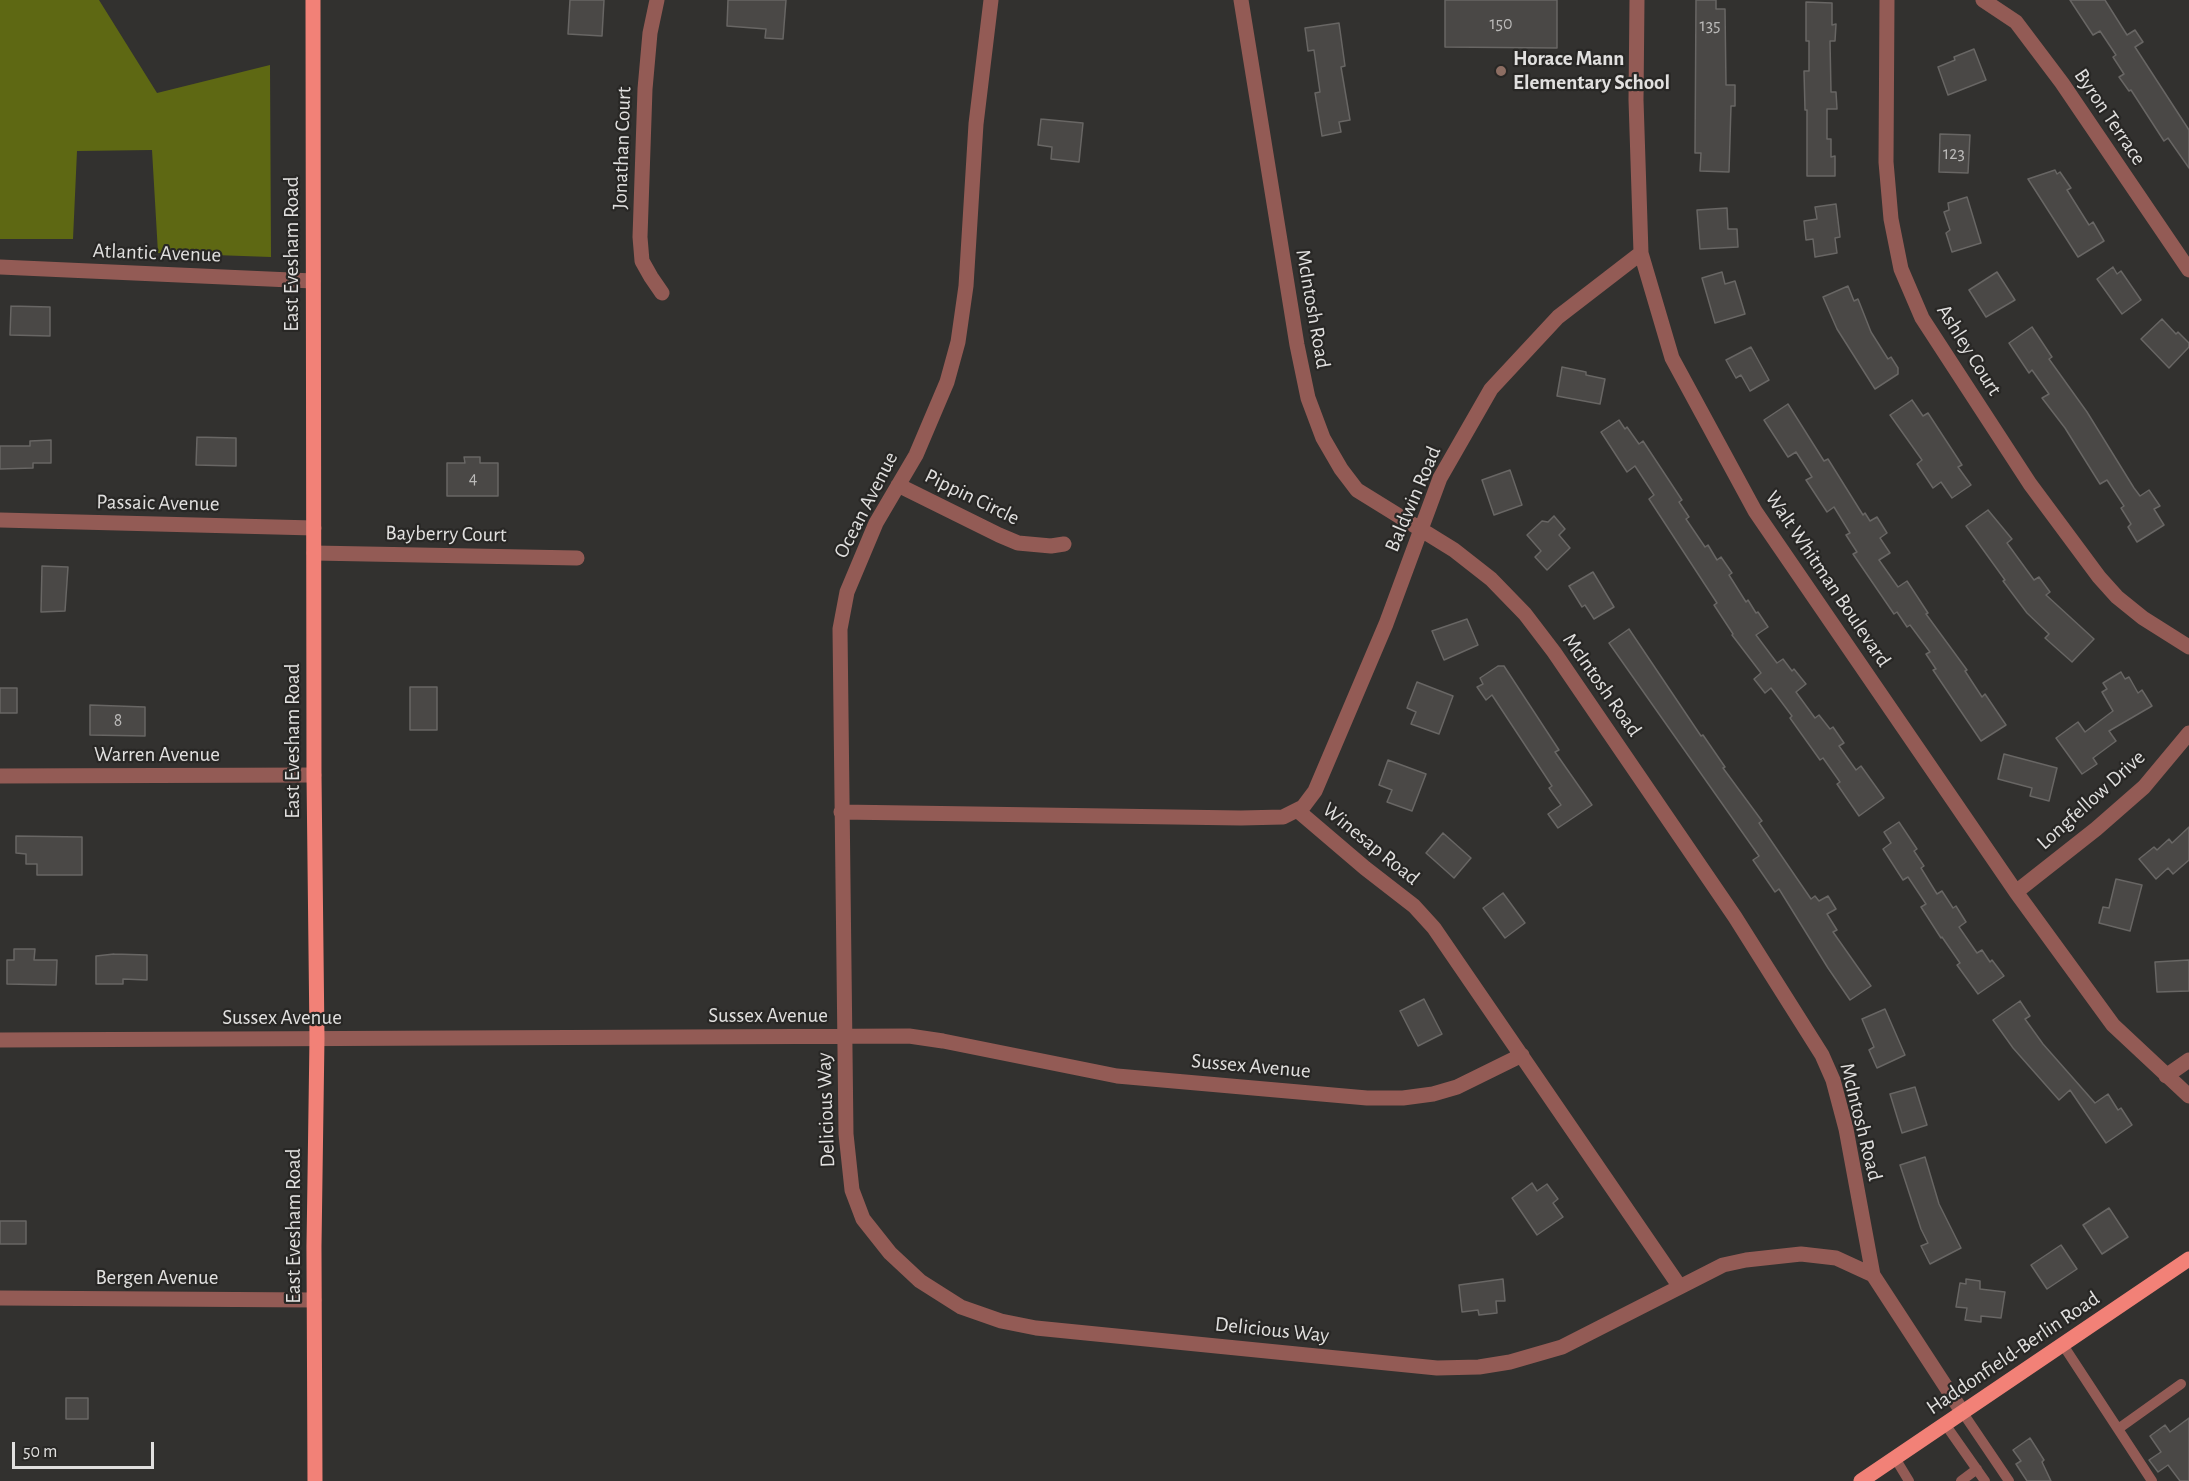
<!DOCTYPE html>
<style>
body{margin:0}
#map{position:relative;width:2189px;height:1481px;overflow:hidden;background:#32312f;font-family:"Alegreya Sans",sans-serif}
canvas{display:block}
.scale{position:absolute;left:12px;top:1442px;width:142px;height:27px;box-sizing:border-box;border:3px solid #e1e0df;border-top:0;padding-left:8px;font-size:18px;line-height:21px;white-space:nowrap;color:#e1e0df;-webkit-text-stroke:4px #282725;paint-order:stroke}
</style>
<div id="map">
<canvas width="2189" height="1481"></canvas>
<div class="scale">50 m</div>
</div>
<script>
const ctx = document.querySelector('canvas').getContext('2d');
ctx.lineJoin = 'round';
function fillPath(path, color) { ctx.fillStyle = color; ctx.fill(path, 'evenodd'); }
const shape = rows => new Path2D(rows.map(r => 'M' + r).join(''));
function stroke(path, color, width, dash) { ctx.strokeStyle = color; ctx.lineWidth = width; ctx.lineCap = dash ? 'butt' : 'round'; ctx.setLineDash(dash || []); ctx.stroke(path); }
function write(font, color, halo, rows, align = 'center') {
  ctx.font = font + ' "Alegreya Sans",sans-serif'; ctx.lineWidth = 4.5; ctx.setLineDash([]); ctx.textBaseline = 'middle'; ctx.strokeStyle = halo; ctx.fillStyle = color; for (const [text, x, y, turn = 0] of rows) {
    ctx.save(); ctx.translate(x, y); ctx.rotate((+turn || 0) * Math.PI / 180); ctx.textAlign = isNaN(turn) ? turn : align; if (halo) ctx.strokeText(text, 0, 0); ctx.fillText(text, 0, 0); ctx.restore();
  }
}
fillPath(shape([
 [0,0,99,0,157,93,270,65,271,257,158,253,152,150,77,151,73,239,0,239]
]), '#5e6813');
const building = shape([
 [570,0,604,0,602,36,568,34,570,0],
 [728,0,786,0,783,39,765,38,766,29,727,26,728,0],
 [1445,0,1557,0,1557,48,1445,47,1445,0],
 [1696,0,1716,0,1716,9,1725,9,1726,85,1735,85,1735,106,1731,106,1729,172,1700,171,1701,153,1695,153,1696,0],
 [2070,0,2105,0,2127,35,2135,30,2143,42,2135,47,2189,130,2189,168,2168,138,2164,141,2131,90,2129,91,2119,77,2124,74,2113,57,2116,55,2100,31,2093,35,2070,0],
 [1806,2,1832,3,1832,25,1836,24,1835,41,1830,41,1831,92,1836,92,1837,109,1827,109,1827,139,1831,139,1831,157,1835,156,1835,176,1807,176,1807,110,1805,110,1804,71,1809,71,1809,41,1806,41,1806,2],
 [1339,23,1345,66,1341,67,1350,120,1339,122,1341,132,1322,136,1315,93,1320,92,1314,50,1308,51,1305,28,1339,23],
 [1974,49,1986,80,1948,95,1938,67,1955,60,1954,57,1974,49],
 [1041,119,1083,123,1079,162,1051,159,1052,147,1038,145,1041,119],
 [1940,134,1970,135,1968,173,1939,172,1940,134],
 [2055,170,2057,174,2060,172,2071,188,2067,190,2089,225,2093,222,2104,241,2078,257,2028,179,2055,170],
 [1967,197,1981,243,1952,252,1946,233,1950,230,1944,212,1949,210,1948,203,1967,197],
 [1836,204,1840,237,1835,238,1837,253,1815,257,1813,239,1806,240,1804,221,1817,219,1815,207,1836,204],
 [1727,208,1728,229,1737,229,1738,247,1700,249,1697,210,1727,208],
 [2113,267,2117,274,2121,271,2141,300,2122,314,2097,279,2113,267],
 [1722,272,1725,284,1735,281,1745,314,1715,323,1702,278,1722,272],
 [1997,272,2015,300,1986,317,1969,290,1997,272],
 [1848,286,1854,301,1858,299,1871,332,1888,359,1891,357,1898,368,1898,374,1875,389,1837,329,1823,297,1848,286],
 [11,306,50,307,50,336,10,335,11,306],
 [2162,319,2176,334,2178,332,2189,343,2189,347,2169,368,2141,339,2162,319],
 [2032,327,2052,357,2049,359,2087,412,2134,488,2140,496,2149,490,2160,506,2154,509,2164,525,2137,542,2128,527,2131,524,2121,508,2124,506,2107,480,2100,484,2065,428,2042,398,2049,394,2032,370,2029,373,2009,343,2032,327],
 [1751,347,1769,380,1750,391,1741,375,1736,378,1726,360,1751,347],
 [1562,367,1586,372,1586,375,1605,379,1600,404,1557,396,1562,367],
 [1912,400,1923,416,1928,413,1962,465,1958,467,1971,485,1952,498,1941,482,1933,488,1917,464,1922,460,1890,415,1912,400],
 [1788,404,1824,461,1828,459,1863,515,1865,513,1870,521,1877,517,1887,533,1880,538,1890,553,1879,560,1898,587,1907,581,1928,613,1926,614,1967,670,1965,671,1982,697,1985,694,2006,725,1981,741,1933,670,1936,669,1926,654,1930,652,1910,625,1907,627,1897,612,1894,614,1853,554,1857,552,1846,535,1850,533,1834,507,1827,512,1806,480,1812,477,1796,452,1788,457,1764,420,1788,404],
 [1619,420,1625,429,1627,427,1639,444,1643,441,1682,500,1679,502,1689,517,1686,519,1705,547,1708,545,1717,560,1721,557,1732,573,1729,575,1746,602,1748,600,1756,613,1758,612,1768,627,1756,635,1777,663,1783,659,1792,671,1794,669,1806,684,1796,692,1815,718,1819,715,1830,729,1833,727,1844,743,1839,746,1856,770,1861,766,1884,798,1859,816,1837,784,1840,782,1823,758,1820,760,1790,718,1792,716,1771,688,1765,693,1754,679,1761,673,1732,635,1733,634,1714,605,1717,603,1649,499,1654,495,1635,466,1627,472,1601,432,1619,420],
 [197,437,236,438,236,466,196,465,197,437],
 [51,440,51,463,33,463,33,468,0,469,0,446,30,446,30,441,51,440],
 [464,457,480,457,480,463,498,463,498,496,447,496,447,463,465,463,464,457],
 [1510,470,1522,505,1494,515,1482,480,1510,470],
 [1988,510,2012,539,2007,543,2034,580,2039,577,2050,592,2046,595,2094,639,2072,662,2045,638,2049,634,2027,613,2003,581,2005,580,1966,526,1988,510],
 [1554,516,1565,529,1559,535,1570,548,1547,570,1535,557,1541,551,1527,535,1542,521,1548,522,1554,516],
 [42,566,68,567,65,611,41,612,42,566],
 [1593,572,1614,607,1594,619,1585,605,1582,607,1569,586,1593,572],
 [1467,619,1478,645,1444,660,1432,631,1467,619],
 [1629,629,1701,736,1703,735,1725,767,1723,768,1762,821,1759,823,1811,899,1815,896,1819,901,1828,896,1836,909,1827,914,1837,930,1833,932,1871,986,1850,1000,1828,968,1779,889,1775,892,1753,860,1759,856,1609,643,1629,629],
 [1498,666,1504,666,1559,750,1555,752,1592,805,1558,828,1548,814,1561,805,1549,788,1552,786,1492,695,1486,700,1477,687,1483,684,1480,678,1498,666],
 [2121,672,2125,679,2129,677,2138,693,2142,690,2152,706,2109,731,2116,741,2093,758,2097,764,2082,774,2056,738,2078,722,2085,732,2113,711,2102,692,2107,689,2103,683,2121,672],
 [1417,682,1453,696,1439,734,1411,724,1416,712,1407,708,1417,682],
 [410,687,437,687,437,730,410,730,410,687],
 [0,688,17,688,17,713,0,713,0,688],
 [90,705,145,707,145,736,90,735,90,705],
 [2004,754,2057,768,2049,801,2030,796,2032,788,1998,779,2004,754],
 [1388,760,1426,774,1412,811,1387,802,1392,790,1379,785,1388,760],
 [1899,822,1917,849,1914,851,1924,866,1921,868,1937,894,1942,891,1953,908,1956,906,1966,922,1959,927,1977,953,1982,950,1990,962,1992,960,2004,976,1978,994,1957,965,1960,963,1942,937,1941,938,1921,907,1926,904,1908,877,1903,880,1883,849,1891,843,1884,832,1899,822],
 [2189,827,2189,860,2173,874,2168,868,2156,879,2139,859,2154,847,2157,850,2169,839,2172,843,2189,827],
 [1443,833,1471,858,1454,878,1426,853,1443,833],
 [16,836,82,837,82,875,37,875,37,864,26,864,26,854,16,853,16,836],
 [2116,879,2142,885,2130,931,2099,923,2103,907,2109,908,2116,879],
 [1503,893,1525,923,1505,938,1483,908,1503,893],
 [14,949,35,949,34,960,57,960,56,985,7,984,7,960,14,960,14,949],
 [114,954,147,955,147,980,123,979,123,984,96,984,96,956,114,954],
 [2189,960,2189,991,2157,992,2155,962,2189,960],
 [1424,999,1442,1034,1418,1046,1400,1011,1424,999],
 [2020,1001,2030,1016,2025,1019,2043,1044,2095,1103,2108,1094,2118,1110,2121,1108,2132,1125,2106,1143,2070,1090,2059,1100,2013,1048,1993,1020,2020,1001],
 [1885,1009,1905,1055,1877,1068,1869,1050,1874,1047,1862,1019,1885,1009],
 [1915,1087,1927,1125,1902,1133,1890,1094,1915,1087],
 [1925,1157,1939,1204,1961,1248,1930,1264,1921,1246,1928,1243,1921,1229,1900,1165,1925,1157],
 [1532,1183,1537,1191,1547,1184,1558,1199,1553,1203,1563,1217,1537,1235,1512,1198,1532,1183],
 [2109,1208,2128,1237,2102,1254,2083,1225,2109,1208],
 [0,1221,26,1221,26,1244,0,1244,0,1221],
 [2061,1245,2077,1269,2047,1289,2031,1265,2061,1245],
 [1503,1279,1505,1301,1496,1301,1497,1313,1479,1315,1478,1310,1462,1312,1459,1285,1503,1279],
 [1966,1279,1980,1281,1980,1289,2005,1292,2001,1318,1981,1316,1981,1322,1965,1320,1967,1308,1956,1307,1960,1283,1966,1284,1966,1279],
 [66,1398,88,1398,88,1419,66,1419,66,1398],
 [2189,1418,2189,1481,2180,1481,2168,1465,2158,1472,2149,1460,2161,1452,2150,1436,2165,1425,2170,1432,2189,1418],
 [2030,1438,2044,1460,2042,1462,2051,1481,2027,1481,2016,1464,2021,1461,2013,1450,2030,1438]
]);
fillPath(building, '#4a4846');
stroke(building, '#686664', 1.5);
stroke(shape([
 [2063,1345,2152,1481],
 [1963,1413,2009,1481],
 [1945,1424,1985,1481],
 [2118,1429,2181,1384],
 [1895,1458,1909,1481],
 [1961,1481,1977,1469]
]), '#935b55', 10);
stroke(shape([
 [657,0,650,33,645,89,640,237,642,261,651,277,662,293],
 [991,0,976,124,966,286,958,342,947,382,916,455,876,523,847,592,840,629,846,1134,852,1190,863,1219,890,1253,920,1281,961,1307,1001,1321,1036,1328,1437,1368,1479,1367,1510,1362,1562,1347,1723,1265,1746,1260,1801,1254,1836,1258,1873,1275],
 [1241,0,1297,345,1308,398,1323,438,1341,469,1357,490,1454,550,1491,579,1525,614,1554,652,1735,917,1822,1055,1833,1080,1846,1129,1873,1275,1963,1413],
 [1637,0,1636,100,1641,253,1672,358,1755,511,2016,892,2113,1025,2189,1096],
 [1887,0,1886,162,1891,219,1901,269,1922,318,2030,484,2099,577,2117,597,2143,618,2189,647],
 [1983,0,2016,22,2062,83,2189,270],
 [0,267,313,281],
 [898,485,999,535,1018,543,1051,546,1064,544],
 [0,520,314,528],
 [314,553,577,558],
 [0,776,314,775],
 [1297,810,1365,868,1414,906,1434,928,1680,1287],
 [841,812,1241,818,1283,817,1303,807,1315,791,1386,624,1440,478,1491,389,1558,317,1641,253],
 [2016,892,2096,829,2144,787,2189,733],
 [0,1040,909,1036,943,1041,1117,1076,1367,1098,1403,1098,1433,1094,1457,1087,1522,1055],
 [2166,1076,2189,1060],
 [0,1298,314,1300]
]), '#935b55', 15);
stroke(shape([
 [313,0,314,775,317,1038,314,1246,315,1481],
 [1861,1481,2189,1259]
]), '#f28177', 15);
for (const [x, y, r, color] of [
 [1501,71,6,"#8d6e63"]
]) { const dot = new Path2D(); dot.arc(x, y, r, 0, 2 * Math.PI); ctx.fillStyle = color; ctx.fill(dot); stroke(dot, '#282725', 2); }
write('18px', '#bbbab9', null, [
 ["150",1501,24],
 ["135",1710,26],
 ["123",1954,154],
 ["4",473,479],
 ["8",118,721]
]);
write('bold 21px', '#e1e0df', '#282725', [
 ["Horace Mann",1513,59],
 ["Elementary School",1513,83]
], 'left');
write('21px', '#e1e0df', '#282725', [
 ["Byron Terrace",2110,117,56],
 ["Jonathan Court",622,148,-88],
 ["Atlantic Avenue",157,253,2],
 ["East Evesham Road",292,254,-90],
 ["McIntosh Road",1313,309,80],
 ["Ashley Court",1969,350,58],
 ["Pippin Circle",972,497,26],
 ["Baldwin Road",1413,499,-67],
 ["Passaic Avenue",158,503,1],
 ["Ocean Avenue",866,505,-63],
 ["Bayberry Court",446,534,1],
 ["Walt Whitman Boulevard",1828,579,56],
 ["McIntosh Road",1602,685,55],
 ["East Evesham Road",293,741,-90],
 ["Warren Avenue",157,755],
 ["Longfellow Drive",2091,800,-42],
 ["Winesap Road",1371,844,39],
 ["Sussex Avenue",768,1016],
 ["Sussex Avenue",282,1018],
 ["Sussex Avenue",1251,1066,5],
 ["Delicious Way",826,1110,-92],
 ["McIntosh Road",1861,1122,76],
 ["East Evesham Road",294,1226,-90],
 ["Bergen Avenue",157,1278],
 ["Delicious Way",1272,1330,6],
 ["Haddonfield-Berlin Road",2013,1353,-34]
]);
</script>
